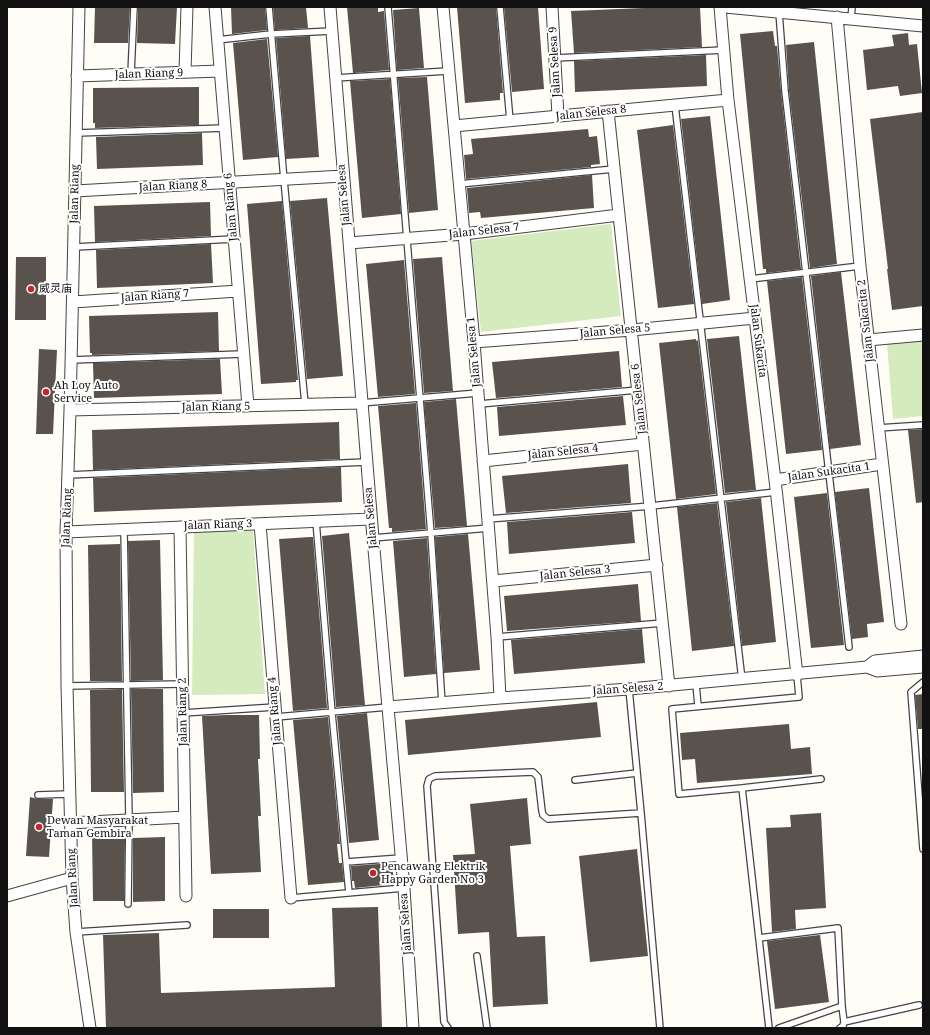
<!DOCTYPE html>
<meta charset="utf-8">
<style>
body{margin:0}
#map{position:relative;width:930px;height:1035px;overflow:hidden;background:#fffdf5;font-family:"Noto Serif",serif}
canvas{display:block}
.frame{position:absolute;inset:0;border:8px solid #111;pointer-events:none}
</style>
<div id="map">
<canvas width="930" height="1035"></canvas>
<div class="frame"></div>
</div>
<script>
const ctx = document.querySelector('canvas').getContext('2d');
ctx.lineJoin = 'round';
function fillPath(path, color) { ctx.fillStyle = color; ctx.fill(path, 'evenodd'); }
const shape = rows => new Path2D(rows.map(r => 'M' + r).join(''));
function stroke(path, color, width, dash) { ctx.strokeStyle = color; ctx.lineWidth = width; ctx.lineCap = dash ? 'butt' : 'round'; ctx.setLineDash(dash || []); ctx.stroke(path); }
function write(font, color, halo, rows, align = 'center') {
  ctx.font = font + ' "Noto Serif","Noto Sans SC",serif'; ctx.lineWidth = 4; ctx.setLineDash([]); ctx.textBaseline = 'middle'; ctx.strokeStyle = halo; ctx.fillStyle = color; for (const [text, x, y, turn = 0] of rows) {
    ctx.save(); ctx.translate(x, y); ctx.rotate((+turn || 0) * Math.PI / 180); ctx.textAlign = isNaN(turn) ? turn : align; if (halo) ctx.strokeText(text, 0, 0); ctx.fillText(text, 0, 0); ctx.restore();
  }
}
fillPath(shape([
 [611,224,621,316,481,332,471,241],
 [923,340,923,416,893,419,887,344],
 [194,531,253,531,265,694,192,695]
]), '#d5ebbd');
fillPath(shape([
 [95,7,130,7,128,43,94,43],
 [138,7,177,7,175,44,137,43],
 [231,7,265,7,267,30,232,34],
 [273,7,306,7,308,28,275,30],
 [347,7,378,7,378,12,384,11,389,70,353,73],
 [457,7,496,7,503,93,500,93,500,100,465,103],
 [504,7,538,7,544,89,512,92],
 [668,7,700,7,702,47,574,53,571,11],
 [419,8,424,68,397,70,393,10],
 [773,31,775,46,777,46,781,91,801,269,766,273,766,269,763,269,740,34],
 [908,33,909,45,917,44,922,93,900,96,898,86,867,90,863,50,894,46,892,35],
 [310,36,319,157,286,159,276,38],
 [267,39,278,157,243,160,233,43],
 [814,42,837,264,810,268,789,91,786,45],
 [706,55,707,86,575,92,574,61],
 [427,77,438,210,409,213,398,78],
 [390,79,401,214,362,218,350,81],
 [199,87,199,125,95,128,95,123,93,123,93,88],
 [923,112,923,306,892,310,887,269,888,269,870,119],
 [710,116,730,300,702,304,681,119],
 [673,125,694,304,658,308,637,130],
 [588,129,589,137,597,136,600,164,591,165,591,167,466,179,464,155,473,154,471,139],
 [202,133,203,165,97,169,96,137],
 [592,175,594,208,481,218,480,212,469,213,467,188],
 [327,198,343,376,307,379,290,201],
 [282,201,298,380,296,380,296,382,261,384,247,204],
 [210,202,211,236,95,242,94,206],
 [211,244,213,283,97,288,96,250],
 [16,257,46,257,46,320,15,320],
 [442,257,453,391,424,393,413,259],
 [404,260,415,394,378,397,366,264],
 [841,272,861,445,830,449,811,276],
 [802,277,822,450,786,454,767,281],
 [218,312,219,351,92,355,92,353,90,353,89,316],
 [739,336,756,490,725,493,707,339],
 [696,339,696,341,698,340,716,494,676,499,659,343],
 [39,349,57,350,53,434,36,434],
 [619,351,622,387,496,398,492,362],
 [220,359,222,394,94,398,93,363],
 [623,396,626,425,499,436,497,407],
 [456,399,467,526,435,528,424,402],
 [416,403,426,529,392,532,392,528,389,528,378,406],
 [339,422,340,459,93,470,92,430],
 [923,429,923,502,916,503,908,430],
 [628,464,631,503,506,513,502,476],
 [341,467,342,502,94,512,93,478],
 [869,488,884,622,867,624,868,637,852,639,835,492],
 [827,493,844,645,811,648,794,497],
 [761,498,776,642,742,646,726,502],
 [717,503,734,646,692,651,677,507],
 [632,512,635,543,509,554,507,522],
 [349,533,365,705,336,707,322,536],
 [468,534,480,670,444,673,435,537],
 [310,537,313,537,327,708,293,711,279,539],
 [427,538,436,674,404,677,393,541],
 [160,540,163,680,131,681,128,541],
 [120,544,122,681,90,681,88,545],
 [638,584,641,621,507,631,504,596],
 [642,629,645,663,514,674,511,640],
 [122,689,124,792,91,792,90,690],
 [131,689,163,689,164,792,133,793],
 [923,694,923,729,918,729,915,695],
 [597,702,601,737,408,755,405,720],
 [367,713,379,840,349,843,337,716],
 [227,715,259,715,260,759,258,759,261,816,258,816,261,872,211,874,202,716],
 [328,717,340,844,337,844,339,863,342,863,344,882,308,885,293,720],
 [789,724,791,749,810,747,812,774,697,783,695,759,682,760,680,733],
 [30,797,38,799,53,799,49,857,26,856],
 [527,798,531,844,510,846,517,937,545,936,548,1004,493,1007,489,932,458,934,453,855,475,854,470,804],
 [821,813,826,908,795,910,796,929,772,932,766,828,791,827,790,815],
 [122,830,122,838,125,838,124,901,93,901,92,831],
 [165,837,165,901,133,902,133,838],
 [637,849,648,956,590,962,579,856],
 [392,863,394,884,355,888,354,881,352,881,351,866],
 [378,907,382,1028,106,1028,103,935,159,933,161,993,335,987,332,908],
 [213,909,269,909,269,938,213,938],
 [820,935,829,1002,775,1009,767,941]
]), '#5a524d');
const lane = shape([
 [269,7,284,180,305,404],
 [388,7,431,534,442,703],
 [500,7,510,121],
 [779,12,785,91,849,647],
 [851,19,852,7],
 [217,40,271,34,332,31],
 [555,58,724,50],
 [131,74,134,7],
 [335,78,448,71],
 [675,105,742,680],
 [76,133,225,128],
 [459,184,614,169],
 [74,247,234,239],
 [750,279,860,266],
 [71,360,243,354],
 [361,403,478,393],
 [479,404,638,390],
 [878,428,923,425],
 [68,475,366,462],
 [488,519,651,506,776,492],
 [316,521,332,713,349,893],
 [124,529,129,820,128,904],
 [373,538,489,528],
 [497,637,663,623],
 [923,682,911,692,923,849],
 [696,684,698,706],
 [67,686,183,684],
 [629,689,641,813,660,1028],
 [183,713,275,707],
 [276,717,388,707],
 [575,780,637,773],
 [742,788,821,779],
 [38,795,70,794],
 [346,862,401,858],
 [291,898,404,888],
 [76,932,187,925],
 [759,938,838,928,842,1006,779,1028],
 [477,956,487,1028],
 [844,1022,919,1005],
 [448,1028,444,1022,427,786,429,779,435,776,533,772,538,777,542,811,543,815,548,819,641,813],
 [769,1028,742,788,679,794,672,709,799,697,797,675],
 [840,1028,843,1026,844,1022,842,1006]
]);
const street = shape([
 [79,7,70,410,66,532,67,686,72,878,76,932,90,1028],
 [215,7,248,406],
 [330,7,373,538,404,888,413,1028],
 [443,7,474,342,497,637,500,698],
 [552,7,558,116],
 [720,7,728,100,775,480,797,675],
 [725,7,923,26],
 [837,17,860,266,901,624],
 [185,72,187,7],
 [77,76,220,71],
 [608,111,669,686],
 [454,126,728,100],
 [75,191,343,176],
 [349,243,464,234,619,215],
 [73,302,238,291],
 [868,340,923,335],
 [474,342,632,330,755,318],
 [70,410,361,403],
 [483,461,643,444],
 [775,480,882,464],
 [260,524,291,898],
 [180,527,186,896],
 [66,532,371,519],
 [493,581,657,565],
 [867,667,875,661,923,656],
 [388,707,500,698,629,689,867,667,877,671,923,667],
 [70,823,185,817],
 [7,896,72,878]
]);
stroke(lane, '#444', 8);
stroke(street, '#444', 13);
stroke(lane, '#fff', 5.5);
stroke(street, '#fff', 11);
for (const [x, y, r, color] of [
 [31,289,4,"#c4262e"],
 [46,392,4,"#c4262e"],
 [39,827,4,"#c4262e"],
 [373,873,4,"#c4262e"]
]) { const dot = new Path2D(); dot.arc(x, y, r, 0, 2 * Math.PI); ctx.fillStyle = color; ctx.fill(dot); stroke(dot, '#fff', 1.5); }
write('11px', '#111', '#fff', [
 ["Jalan Selesa 9",555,62,-93],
 ["Jalan Riang 9",149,74,-2],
 ["Jalan Selesa 8",591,113,-6],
 ["Jalan Riang 8",173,186,-3],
 ["Jalan Riang",75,194,-89],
 ["Jalan Selesa",344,195,-95],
 ["Jalan Riang 6",231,207,-95],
 ["Jalan Selesa 7",484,231,-6],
 ["Jalan Riang 7",155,296,-4],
 ["Jalan Sukacita 2",866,321,-96],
 ["Jalan Selesa 5",615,331,-5],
 ["Jalan Sukacita",758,341,83],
 ["Jalan Selesa 1",474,352,-95],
 ["Jalan Selesa 6",639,399,-96],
 ["Jalan Riang 5",216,407,-1],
 ["Jalan Selesa 4",563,452,-6],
 ["Jalan Sukacita 1",829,472,-8],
 ["Jalan Riang",67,518,-88],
 ["Jalan Selesa",371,518,-95],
 ["Jalan Riang 3",218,525,-2],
 ["Jalan Selesa 3",575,573,-6],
 ["Jalan Selesa 2",628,689,-4],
 ["Jalan Riang 4",275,711,-95],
 ["Jalan Riang 2",183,712,-91],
 ["Jalan Riang",73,878,-93],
 ["Jalan Selesa",406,924,-94]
]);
write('11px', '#111', '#fff', [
 ["威灵庙",39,289],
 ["Ah Loy Auto",54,386],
 ["Service",54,399],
 ["Dewan Masyarakat",47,821],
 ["Taman Gembira",47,834],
 ["Pencawang Elektrik",381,867],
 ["Happy Garden No 3",381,880]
], 'left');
</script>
